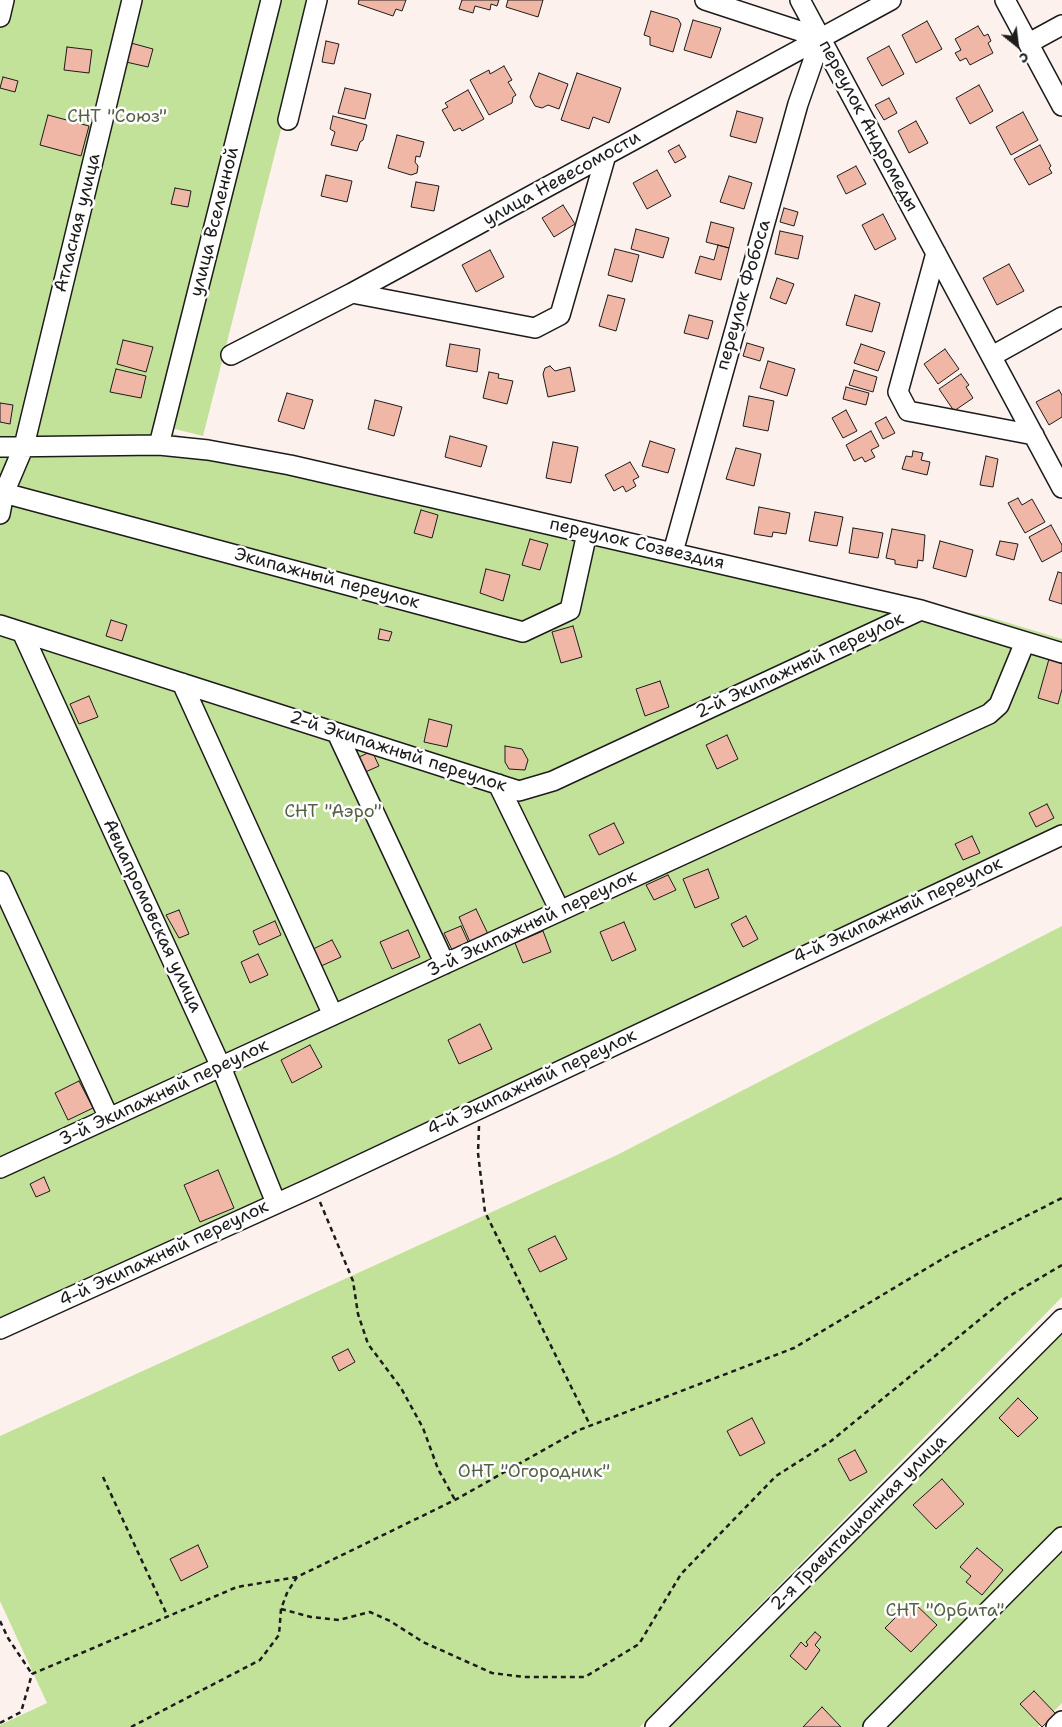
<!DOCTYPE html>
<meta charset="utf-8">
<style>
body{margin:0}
#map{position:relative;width:1062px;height:1727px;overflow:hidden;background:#fcf1ed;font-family:"Shantell Sans",sans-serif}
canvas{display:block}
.north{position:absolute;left:992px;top:20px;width:50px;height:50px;-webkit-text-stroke:4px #fff;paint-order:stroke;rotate:151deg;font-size:14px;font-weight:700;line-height:20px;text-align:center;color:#1c1c1c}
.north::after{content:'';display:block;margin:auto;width:18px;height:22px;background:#1c1c1c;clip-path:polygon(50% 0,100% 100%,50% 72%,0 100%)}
</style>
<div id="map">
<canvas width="1062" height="1727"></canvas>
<div class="north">С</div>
</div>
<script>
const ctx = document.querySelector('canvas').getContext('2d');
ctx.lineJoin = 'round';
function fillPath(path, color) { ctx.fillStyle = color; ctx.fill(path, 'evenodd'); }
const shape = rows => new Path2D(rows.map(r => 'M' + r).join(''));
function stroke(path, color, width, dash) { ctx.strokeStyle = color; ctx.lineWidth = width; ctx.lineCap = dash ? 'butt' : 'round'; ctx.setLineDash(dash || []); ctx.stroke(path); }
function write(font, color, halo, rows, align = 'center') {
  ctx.font = font + ' "Shantell Sans",sans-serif'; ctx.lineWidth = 5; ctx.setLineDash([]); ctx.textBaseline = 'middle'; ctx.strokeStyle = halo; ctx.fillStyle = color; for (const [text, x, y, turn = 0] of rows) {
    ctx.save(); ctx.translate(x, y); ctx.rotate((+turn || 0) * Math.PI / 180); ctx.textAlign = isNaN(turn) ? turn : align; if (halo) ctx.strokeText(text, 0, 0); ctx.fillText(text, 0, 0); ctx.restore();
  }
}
fillPath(shape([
 [0,0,267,0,160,431,989,617,1062,639,1062,841,0,1335],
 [276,0,314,0,203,436,167,427],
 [1062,926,1062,1297,640,1727,0,1727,0,1725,47,1703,0,1601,0,1436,617,1155],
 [1062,1327,1062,1703,1038,1727,667,1727]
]), '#c2e199');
const building = shape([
 [359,0,406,0,402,11,396,9,393,16,358,4,359,0],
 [462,0,499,0,497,6,491,4,490,10,475,6,473,13,459,9,462,0],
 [508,0,543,0,538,17,506,7,508,0],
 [651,11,678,19,681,24,673,52,650,45,650,37,644,35,651,11],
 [693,20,721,28,711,58,684,50,693,20],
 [927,21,942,49,916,63,902,35,927,21],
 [978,26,984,36,988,34,991,41,988,43,993,53,970,65,966,58,960,61,955,53,961,50,955,39,978,26],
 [326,41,339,44,334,64,322,62,326,41],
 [131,43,153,49,148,67,126,62,131,43],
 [889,46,904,74,882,86,867,58,889,46],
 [67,47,92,50,89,73,64,70,67,47],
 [504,66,512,80,508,82,516,95,513,97,512,103,489,115,470,80,489,70,490,74,504,66],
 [539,73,568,84,559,109,548,105,542,108,535,106,530,97,539,73],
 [577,73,621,88,609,123,593,117,589,129,561,120,577,73],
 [3,77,18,81,15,92,0,88,3,77],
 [979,85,993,111,970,124,956,98,979,85],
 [345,88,371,94,365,119,338,113,345,88],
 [468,90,484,119,462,131,460,128,454,131,442,110,448,107,445,103,468,90],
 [889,98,897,113,884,120,875,105,889,98],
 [737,111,763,118,756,143,730,136,737,111],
 [1023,112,1038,140,1011,155,996,127,1023,112],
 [48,115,89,126,81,156,40,145,48,115],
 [333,116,367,125,363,140,360,142,357,151,331,145,335,132,330,129,333,116],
 [916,121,928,143,909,153,898,131,916,121],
 [397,135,424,142,420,157,416,156,415,162,418,166,417,173,411,175,388,168,397,135],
 [679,145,686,157,675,163,668,151,679,145],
 [1040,145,1051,166,1049,168,1052,173,1029,185,1014,159,1040,145],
 [856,166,866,184,846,194,837,176,856,166],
 [657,170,671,196,647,209,633,183,657,170],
 [326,175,352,181,347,202,321,196,326,175],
 [729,176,752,183,744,209,720,202,729,176],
 [416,182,439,186,434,211,411,207,416,182],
 [175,188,191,191,188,207,171,204,175,188],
 [563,205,575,224,554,237,542,218,563,205],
 [784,208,798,212,794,226,780,222,784,208],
 [883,214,896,239,875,250,862,225,883,214],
 [711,222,734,228,729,248,706,242,711,222],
 [636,229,669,238,663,258,631,249,636,229],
 [780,231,803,236,798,259,775,254,780,231],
 [718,245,729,248,721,280,695,273,700,256,714,260,718,245],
 [615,249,639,255,632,282,608,275,615,249],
 [490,250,504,277,476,292,462,265,490,250],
 [1009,264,1024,291,997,305,983,278,1009,264],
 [777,278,794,284,786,304,770,298,777,278],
 [608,295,625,299,616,331,599,326,608,295],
 [855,295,880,303,872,332,846,325,855,295],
 [689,315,713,321,708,339,684,333,689,315],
 [123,340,153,347,146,372,117,364,123,340],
 [747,343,764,348,760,361,743,356,747,343],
 [450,344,480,349,477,372,446,366,450,344],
 [861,344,885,352,878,371,854,363,861,344],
 [945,349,959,369,938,384,924,364,945,349],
 [768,361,795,369,787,396,760,388,768,361],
 [550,366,555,371,570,367,575,391,548,397,543,374,545,368,550,366],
 [116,369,146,376,141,398,110,392,116,369],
 [854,370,877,377,873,392,849,385,854,370],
 [489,372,499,374,498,378,513,381,507,404,483,398,489,372],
 [961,374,969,385,966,387,973,398,954,411,939,389,961,374],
 [846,387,869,393,866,405,843,399,846,387],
 [1059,390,1062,395,1062,417,1049,425,1036,402,1059,390],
 [287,393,313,400,304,429,278,421,287,393],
 [749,396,774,401,768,431,743,426,749,396],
 [375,400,402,407,394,436,368,429,375,400],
 [0,403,13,405,10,424,0,422,0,403],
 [846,410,857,431,843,438,832,418,846,410],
 [886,417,895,433,883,439,875,423,886,417],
 [871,431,879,446,871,450,875,457,865,462,862,457,854,461,846,445,871,431],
 [450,436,487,446,481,467,445,457,450,436],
 [650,441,675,449,668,473,642,466,650,441],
 [553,442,578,447,571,483,546,478,553,442],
 [736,448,761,454,754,486,726,479,736,448],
 [913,451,923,453,921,460,930,462,927,475,902,469,906,456,912,457,913,451],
 [986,456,998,459,993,487,980,485,986,456],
 [630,462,639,477,633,480,636,486,626,492,623,486,614,491,605,475,630,462],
 [1018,498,1022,505,1032,499,1045,522,1025,533,1008,503,1018,498],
 [759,507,790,513,786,534,773,532,772,537,754,534,759,507],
 [421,510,438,515,432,538,414,533,421,510],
 [815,512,843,517,837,546,809,541,815,512],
 [1051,525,1062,545,1062,551,1042,562,1029,537,1051,525],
 [853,528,883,533,878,558,849,553,853,528],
 [892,529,925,535,923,561,918,560,917,568,895,564,895,560,886,558,892,529],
 [530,539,548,544,540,570,522,565,530,539],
 [940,541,973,550,966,577,933,568,940,541],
 [1000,541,1018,544,1014,560,996,555,1000,541],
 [486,569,510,575,503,601,480,593,486,569],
 [1058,572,1062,573,1062,604,1049,600,1058,572],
 [111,620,127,625,122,641,106,636,111,620],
 [573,626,582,657,561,663,552,632,573,626],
 [380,629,392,632,389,641,378,639,380,629],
 [1049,659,1062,663,1062,689,1058,704,1038,698,1049,659],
 [660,681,669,707,645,716,636,689,660,681],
 [89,696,98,717,79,724,70,704,89,696],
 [429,719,452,725,447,747,424,742,429,719],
 [727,735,738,759,717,769,706,745,727,735],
 [505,746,522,749,528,760,525,770,509,769,505,762,505,746],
 [372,751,379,766,363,773,357,758,372,751],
 [1047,804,1054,818,1036,827,1029,813,1047,804],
 [614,823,624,843,599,855,589,835,614,823],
 [972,836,980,853,963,860,955,844,972,836],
 [708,869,719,898,695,908,683,879,708,869],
 [668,875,676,890,654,900,646,885,668,875],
 [476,909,488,934,470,942,459,917,476,909],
 [179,910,189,934,179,938,166,915,179,910],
 [746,916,758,939,743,947,731,924,746,916],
 [275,921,281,935,259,945,253,931,275,921],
 [624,922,636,950,612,961,600,932,624,922],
 [461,926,470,946,454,954,444,933,461,926],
 [408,930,420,957,392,969,380,942,408,930],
 [543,931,551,952,523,963,515,943,543,931],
 [332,940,341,957,319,967,311,950,332,940],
 [258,954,268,975,250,983,241,962,258,954],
 [480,1024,492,1049,459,1064,448,1040,480,1024],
 [310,1045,322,1067,292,1083,281,1060,310,1045],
 [79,1081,93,1108,68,1120,55,1093,79,1081],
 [218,1170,234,1208,200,1222,184,1185,218,1170],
 [44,1177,50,1191,36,1197,30,1184,44,1177],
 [555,1236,567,1259,540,1272,528,1249,555,1236],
 [348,1349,355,1362,339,1371,332,1357,348,1349],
 [1018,1398,1038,1418,1018,1437,999,1418,1018,1398],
 [752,1418,765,1443,740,1456,727,1431,752,1418],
 [855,1450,867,1472,850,1481,838,1459,855,1450],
 [942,1479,964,1504,936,1529,913,1505,942,1479],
 [198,1545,208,1567,181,1581,170,1559,198,1545],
 [977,1548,1003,1570,982,1595,966,1582,971,1576,960,1567,977,1548],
 [912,1601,937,1625,911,1652,885,1628,912,1601],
 [815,1632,821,1637,815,1645,820,1650,806,1670,790,1656,801,1642,806,1647,808,1645,806,1642,815,1632],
 [1034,1691,1056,1714,1042,1727,1020,1704,1034,1691],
 [822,1707,841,1727,803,1727,822,1707]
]);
fillPath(building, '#f0b7a6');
stroke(building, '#1c1c1c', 1);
const minor = shape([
 [800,0,1062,488],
 [1005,0,1062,106],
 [0,17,4,0],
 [1029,43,1062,25],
 [288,120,317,0],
 [936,253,898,392,908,411,1034,435],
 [352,293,535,328,560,315,606,155],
 [231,355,352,293,891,0],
 [992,356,1062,317],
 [159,445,271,0],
 [0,447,159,445,208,450,290,465,921,610,1062,653],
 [4,493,523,632,570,610,587,533],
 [0,514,4,493,24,446,132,0],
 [673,552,798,104,821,38,705,0],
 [0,625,519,791,553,781,921,610],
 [22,632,221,1067,276,1203],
 [182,683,333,1015],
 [337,733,445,964],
 [498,784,560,911],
 [0,881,109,1118],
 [0,1168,989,714,999,705,1025,642],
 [0,1329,313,1187,1062,835],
 [655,1727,1062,1319],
 [873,1727,1062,1537],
 [1056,1727,1062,1721]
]);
stroke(minor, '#1c1c1c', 22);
stroke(shape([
 [479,1126,478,1153,485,1212,590,1425],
 [320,1202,353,1281,358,1314,368,1344,401,1388,423,1428,438,1469,455,1500],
 [103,1477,168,1617],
 [281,1609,311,1617,339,1620,370,1612,390,1621,423,1642,492,1673,524,1677,585,1677,639,1644,681,1574,776,1476,831,1441,1006,1298,1062,1265],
 [0,1621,8,1638,32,1674],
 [0,1723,21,1712,32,1674,237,1587,297,1577],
 [131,1727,260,1660,279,1635,281,1609,287,1593,297,1577,455,1500,579,1430,794,1348,949,1255,1062,1198]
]), '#1c1c1c', 2.5, [5, 4]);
stroke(minor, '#fff', 19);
write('18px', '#566148', '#fff', [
 ["СНТ \"Союз\"",117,117],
 ["СНТ \"Аэро\"",333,812],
 ["ОНТ \"Огородник\"",534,1472],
 ["СНТ \"Орбита\"",945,1611]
]);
write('18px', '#1c1c1c', '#fff', [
 ["переулок Андромеды",868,126,62],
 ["улица Невесомости",562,179,-29],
 ["улица Вселенной",215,222,-76],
 ["Атласная улица",78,223,-76],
 ["переулок Фобоса",744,295,-74],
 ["переулок Созвездия",637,544,13],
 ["Экипажный переулок",327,579,15],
 ["2-й Экипажный переулок",800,666,-25],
 ["2-й Экипажный переулок",398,752,18],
 ["4-й Экипажный переулок",898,911,-25],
 ["Авиапромовская улица",152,916,65],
 ["3-й Экипажный переулок",532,924,-25],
 ["4-й Экипажный переулок",532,1083,-25],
 ["3-й Экипажный переулок",164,1093,-25],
 ["4-й Экипажный переулок",164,1254,-25],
 ["2-я Гравитационная улица",859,1523,-45]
]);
</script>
